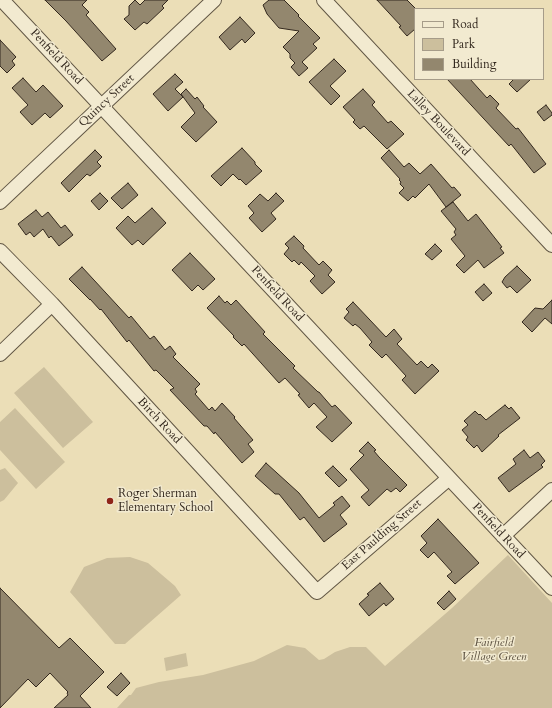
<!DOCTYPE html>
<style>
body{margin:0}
#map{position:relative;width:552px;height:708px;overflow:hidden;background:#ebdeb7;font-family:Cardo,serif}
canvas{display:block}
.legend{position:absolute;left:414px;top:8px;width:130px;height:72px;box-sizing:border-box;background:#f2ead0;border:1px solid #a69c89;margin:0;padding:5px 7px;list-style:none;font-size:12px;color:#33281e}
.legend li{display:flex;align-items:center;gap:8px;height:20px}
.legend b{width:20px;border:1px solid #a69c89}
</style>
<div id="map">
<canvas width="552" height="708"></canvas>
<ul class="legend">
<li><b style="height:5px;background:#f2ead0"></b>Road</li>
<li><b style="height:11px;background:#ccbf9d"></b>Park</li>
<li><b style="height:11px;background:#93876e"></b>Building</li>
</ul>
</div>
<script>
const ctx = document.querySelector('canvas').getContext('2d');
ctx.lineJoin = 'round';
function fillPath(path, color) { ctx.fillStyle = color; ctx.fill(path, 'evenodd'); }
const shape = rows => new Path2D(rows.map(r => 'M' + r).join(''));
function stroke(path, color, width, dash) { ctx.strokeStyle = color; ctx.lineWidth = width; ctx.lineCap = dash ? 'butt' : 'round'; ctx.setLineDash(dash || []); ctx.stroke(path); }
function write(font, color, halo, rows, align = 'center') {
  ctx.font = font + ' Cardo,serif'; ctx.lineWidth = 3; ctx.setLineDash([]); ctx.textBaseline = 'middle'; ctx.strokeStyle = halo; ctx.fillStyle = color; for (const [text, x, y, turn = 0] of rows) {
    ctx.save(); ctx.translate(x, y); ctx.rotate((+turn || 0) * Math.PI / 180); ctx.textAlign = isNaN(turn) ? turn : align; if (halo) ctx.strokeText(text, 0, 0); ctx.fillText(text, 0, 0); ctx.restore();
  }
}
fillPath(shape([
 [44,367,93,422,63,448,14,393],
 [15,408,65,462,36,489,0,450,0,422],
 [5,468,18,483,4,500,0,502,0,470],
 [508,555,552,603,552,708,117,708,129,695,131,695,136,688,159,682,203,675,254,661,287,645,305,648,319,660,324,659,335,652,350,647,366,647,385,666,452,608],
 [130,557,148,563,175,586,181,595,125,644,115,644,70,592,84,567,107,558],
 [186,653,188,666,166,671,164,658]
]), '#ccbf9d');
const building = shape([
 [45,0,87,0,82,5,89,12,86,15,116,49,102,61,66,21,45,0],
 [135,0,140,5,145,0,168,0,162,6,164,8,147,24,144,22,135,30,124,19,129,15,129,6,135,0],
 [269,0,284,0,299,15,298,16,320,38,313,44,317,48,302,62,308,68,299,76,291,67,295,63,290,58,290,54,283,47,299,31,279,28,267,14,263,5,269,0],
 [377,0,407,0,415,8,415,29,407,36,399,27,401,26,377,0],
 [240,17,255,33,245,43,242,39,230,50,219,37,240,17],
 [0,40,16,57,12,61,15,65,7,73,0,66,0,40],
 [334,59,346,71,330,86,340,96,331,105,309,82,334,59],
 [175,74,183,82,175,89,183,97,168,111,153,94,175,74],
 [23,78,36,92,43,85,63,106,50,118,45,113,32,125,20,112,28,105,12,88,23,78],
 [447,79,470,79,487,98,490,95,499,104,496,108,516,129,518,128,546,164,534,173,511,144,509,146,447,79],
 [514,79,531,79,517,92,509,84,514,79],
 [186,89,195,99,197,97,204,106,203,107,217,122,196,142,181,127,195,113,181,94,186,89],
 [363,89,375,102,372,105,388,123,391,121,404,134,387,149,364,126,360,129,353,122,355,120,343,107,363,89],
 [546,105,552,113,552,115,544,121,537,112,546,105],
 [242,148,255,162,255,164,262,171,246,185,240,179,239,180,233,174,221,186,211,176,242,148],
 [95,150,102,157,97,162,101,166,90,176,87,174,69,192,61,183,95,150],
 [389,150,404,167,409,163,420,174,431,164,452,188,454,187,461,195,446,207,429,184,415,198,413,196,408,201,399,193,404,188,400,184,401,182,399,180,400,179,381,158,389,150],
 [128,183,138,195,122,209,111,198,128,183],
 [100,193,108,201,99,210,91,201,100,193],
 [276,193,284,201,271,213,276,219,262,232,249,218,254,213,248,206,260,194,268,201,276,193],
 [453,202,468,221,476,214,502,247,500,248,504,253,484,268,478,260,464,273,456,265,465,256,451,239,456,235,454,232,456,229,441,211,453,202],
 [152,208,166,223,143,245,138,240,132,245,116,228,128,216,135,223,152,208],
 [36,210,42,217,48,212,61,228,65,225,73,235,59,246,51,236,49,238,43,229,34,237,30,232,26,235,18,224,36,210],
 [294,236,304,246,303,248,319,265,323,261,332,270,328,275,335,282,322,294,310,281,315,276,301,262,299,265,294,260,292,262,284,254,289,248,285,244,294,236],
 [435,244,442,251,432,260,425,254,435,244],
 [190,253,215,279,203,290,198,285,192,291,172,270,190,253],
 [517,266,531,280,517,293,510,286,507,288,502,282,505,277,517,266],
 [82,267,129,318,131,316,150,339,154,336,165,350,170,346,176,354,173,357,200,384,195,389,197,392,195,394,209,410,212,407,215,411,222,403,235,417,234,418,253,440,248,444,254,452,242,463,215,432,214,434,207,426,204,426,170,390,174,388,156,370,154,371,129,340,127,342,101,309,100,310,90,299,90,300,69,279,82,267],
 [484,284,492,293,483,301,475,292,484,284],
 [219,296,225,303,227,301,231,305,236,300,265,332,263,334,295,366,293,368,318,392,319,392,332,407,335,405,352,423,332,442,316,427,327,417,314,403,309,408,298,395,300,394,285,378,279,383,244,344,242,346,233,337,234,336,207,308,219,296],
 [552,300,552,324,545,318,532,332,522,322,535,308,543,309,552,300],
 [353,302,386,337,394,329,402,339,397,344,417,365,421,361,428,368,432,364,439,371,415,394,402,380,406,376,386,354,382,358,369,345,372,342,360,328,355,324,353,326,344,318,349,312,346,309,353,302],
 [505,405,509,409,511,407,520,418,498,435,499,436,482,452,477,445,474,448,466,440,468,437,462,430,468,425,464,421,475,411,479,415,480,414,486,420,505,405],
 [368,442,376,450,374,451,379,457,407,485,400,492,396,488,391,492,387,489,369,506,361,497,369,490,350,469,364,455,359,451,368,442],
 [524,450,530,458,538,452,545,461,541,465,543,467,509,492,498,478,516,464,513,459,524,450],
 [266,463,299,493,319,518,335,505,333,503,342,496,350,506,340,515,347,524,324,542,304,517,300,520,279,494,275,494,255,476,266,463],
 [333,466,347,480,339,487,325,473,333,466],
 [438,519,479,563,455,584,447,576,452,572,434,552,428,558,420,550,427,543,421,536,438,519],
 [380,583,394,599,386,606,384,603,369,616,359,604,369,595,367,594,380,583],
 [0,588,59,648,70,638,104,672,80,696,91,708,54,708,68,695,67,693,68,692,50,673,36,687,28,679,0,708,0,588],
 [449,591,456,599,444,610,437,603,449,591],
 [121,673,130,683,117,696,107,687,121,673]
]);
fillPath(building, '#93876e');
stroke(building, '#33281e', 1);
const street = shape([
 [2,0,552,588],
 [324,0,552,245],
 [0,202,214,0],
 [0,251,52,304,317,592,448,479],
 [0,354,52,304],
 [503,536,552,490]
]);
stroke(street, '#615644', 16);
stroke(street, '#f2ead0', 14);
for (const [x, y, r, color] of [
 [110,501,4,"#8f2418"]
]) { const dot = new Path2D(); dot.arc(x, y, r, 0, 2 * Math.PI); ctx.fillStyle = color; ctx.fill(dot); stroke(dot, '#f2ead0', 1.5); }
write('12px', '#33281e', '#f2ead0', [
 ["Penfield Road",56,57,47],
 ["Quincy Street",107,101,-43],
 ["Lalley Boulevard",438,123,47],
 ["Penfield Road",277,294,47],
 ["Birch Road",159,421,47],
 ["Penfield Road",498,531,47],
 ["East Paulding Street",382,535,-41]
]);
write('12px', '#33281e', '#f2ead0', [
 ["Roger Sherman",118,494],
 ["Elementary School",118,508]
], 'left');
write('italic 12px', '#594e3e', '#f2ead0', [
 ["Fairfield",494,643],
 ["Village Green",494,657]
]);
</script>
